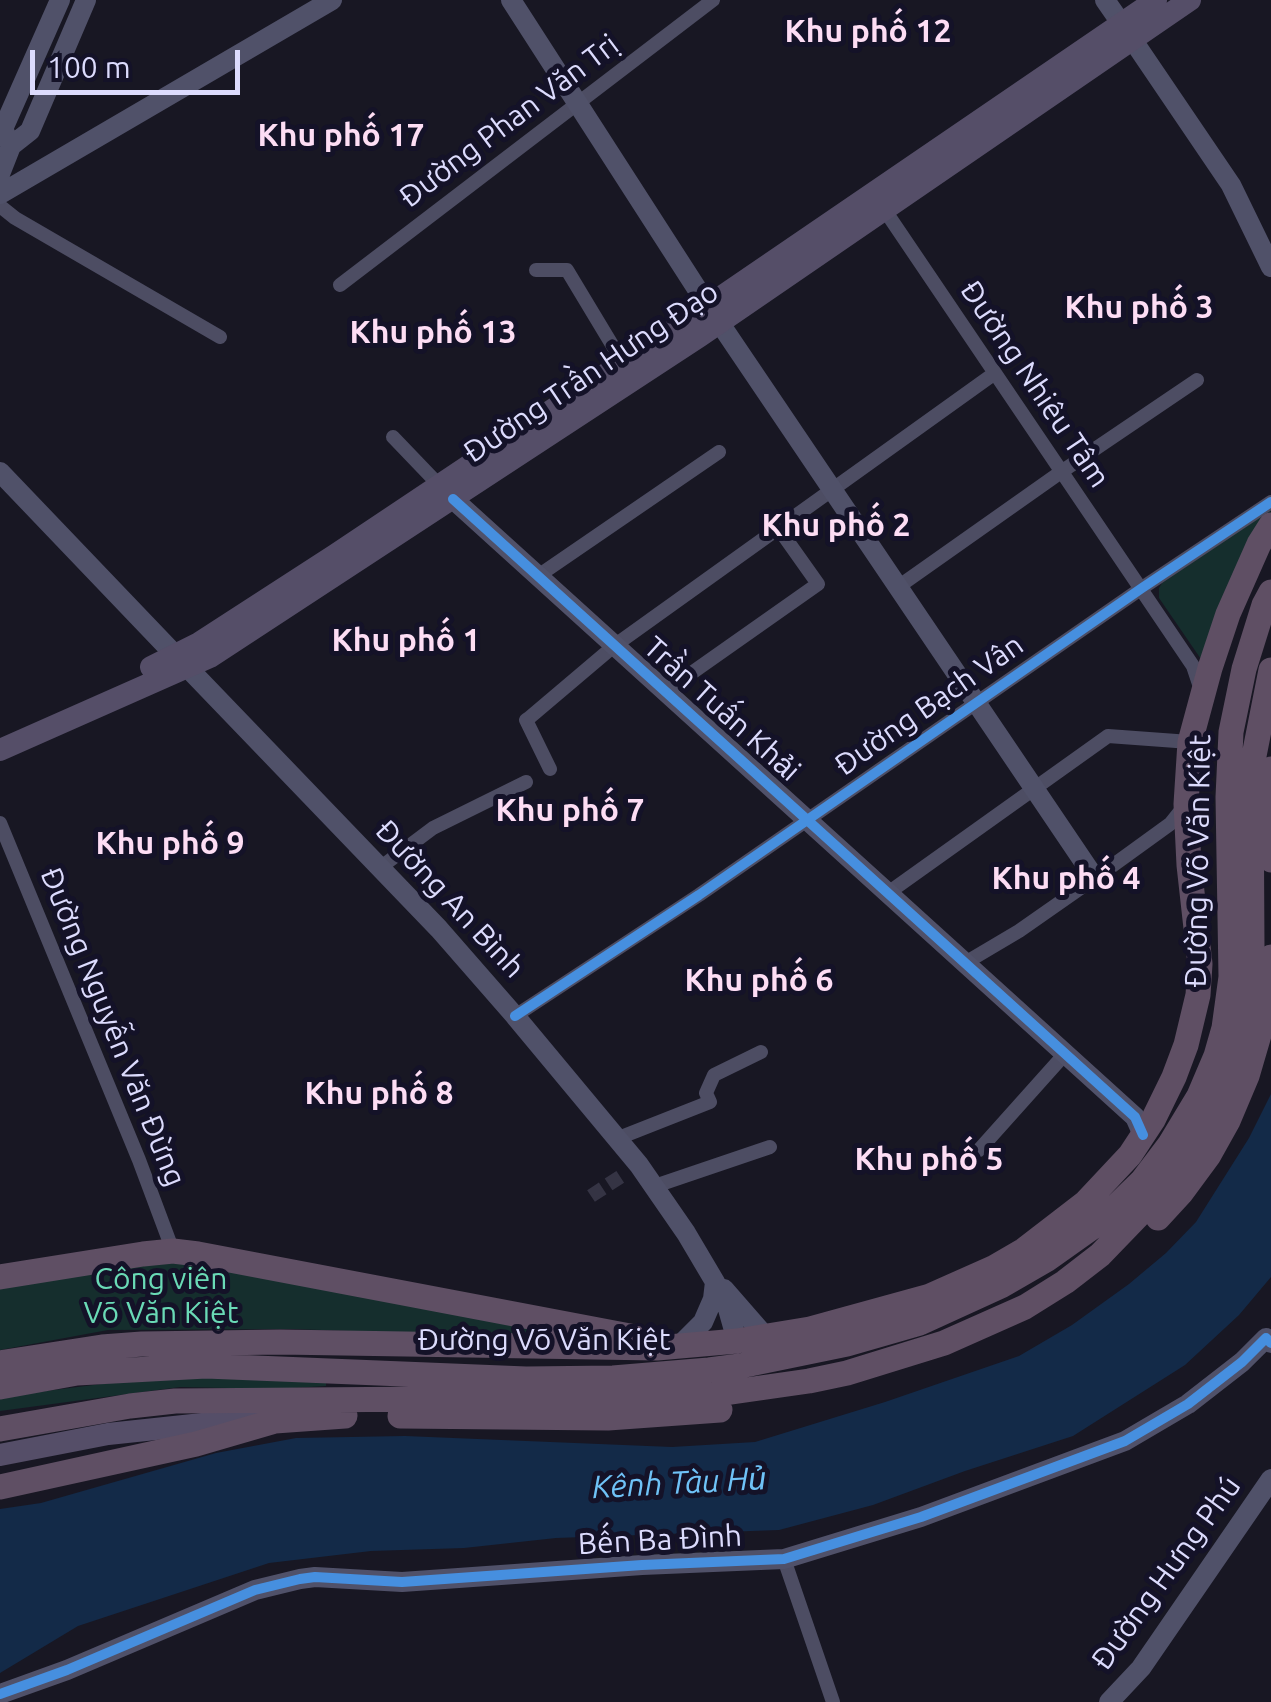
<!DOCTYPE html>
<meta charset="utf-8">
<style>
body{margin:0}
#map{position:relative;width:1271px;height:1702px;overflow:hidden;background:#181723;font-family:Ubuntu,sans-serif}
canvas{display:block}
.scale{position:absolute;left:30px;top:50px;width:210px;height:45px;box-sizing:border-box;border:5px solid #dcdbfd;border-top:0;padding-left:12px;font-size:30px;line-height:35px;white-space:nowrap;color:#dcdbfd;-webkit-text-stroke:8px #141228;paint-order:stroke}
</style>
<div id="map">
<canvas width="1271" height="1702"></canvas>
<div class="scale">100 m</div>
</div>
<script>
const ctx = document.querySelector('canvas').getContext('2d');
ctx.lineJoin = 'round';
function fillPath(path, color) { ctx.fillStyle = color; ctx.fill(path, 'evenodd'); }
const shape = rows => new Path2D(rows.map(r => 'M' + r).join(''));
function stroke(path, color, width, dash) { ctx.strokeStyle = color; ctx.lineWidth = width; ctx.lineCap = dash ? 'butt' : 'round'; ctx.setLineDash(dash || []); ctx.stroke(path); }
function write(font, color, halo, rows, align = 'center') {
  ctx.font = font + ' Ubuntu,sans-serif'; ctx.lineWidth = 10; ctx.setLineDash([]); ctx.textBaseline = 'middle'; ctx.strokeStyle = halo; ctx.fillStyle = color; for (const [text, x, y, turn = 0] of rows) {
    ctx.save(); ctx.translate(x, y); ctx.rotate((+turn || 0) * Math.PI / 180); ctx.textAlign = isNaN(turn) ? turn : align; if (halo) ctx.strokeText(text, 0, 0); ctx.fillText(text, 0, 0); ctx.restore();
  }
}
fillPath(shape([
 [1270,510,1271,512,1205,665,1159,598,1159,588,1162,583],
 [169,1261,606,1340,293,1329,108,1330,0,1350,0,1288],
 [157,1377,326,1378,326,1386,276,1389,180,1387,0,1411,0,1399,38,1392]
]), '#152e2d');
fillPath(shape([
 [1271,1094,1271,1277,1239,1315,1185,1365,1073,1436,965,1471,873,1505,779,1530,556,1538,464,1548,371,1551,269,1563,78,1626,0,1673,0,1509,41,1503,216,1453,296,1438,405,1436,672,1447,755,1442,885,1402,1019,1356,1072,1325,1129,1284,1166,1253,1196,1222,1249,1138]
]), '#132a48');
stroke(shape([
 [591,1196,626,1173]
]), '#353444', 14, [14, 7]);
stroke(shape([
 [0,206,15,218,220,337],
 [884,209,1193,666,1200,687],
 [536,270,567,270,623,363],
 [340,285,713,0],
 [393,437,439,485],
 [538,576,719,452],
 [898,587,1061,472,1197,380],
 [666,691,818,584,779,529],
 [550,769,526,720,529,718,614,646,995,373],
 [0,823,139,1160,173,1251],
 [381,867,433,828,526,782],
 [888,893,1108,736,1190,742],
 [965,963,1019,931,1112,866,1170,824,1186,804],
 [515,1016,699,895,1142,588,1271,502],
 [616,1139,710,1102,706,1093,714,1075,761,1052],
 [979,1150,1064,1055],
 [655,1186,770,1147],
 [784,1559,833,1702]
]), '#4d4d63', 14);
stroke(shape([
 [511,0,708,306],
 [1105,0,1121,23],
 [1132,39,1231,185,1271,267],
 [11,146,3,129,60,0],
 [0,174,11,146,30,131,86,0],
 [0,194,332,0],
 [719,322,1094,877],
 [0,472,176,656],
 [453,499,1135,1117,1143,1135],
 [188,668,439,929,515,1016,639,1165,686,1233,715,1282,728,1309,737,1341],
 [724,1289,765,1336],
 [678,1347,703,1322,713,1299,715,1282],
 [0,1694,67,1670,255,1590,300,1579,315,1577,402,1582,642,1565,784,1559,921,1517,1125,1441,1188,1404,1242,1362,1266,1338,1271,1343],
 [1109,1702,1141,1668,1271,1479]
]), '#505169', 20);
stroke(shape([
 [151,667,199,643,335,555,708,306,1156,0],
 [0,750,210,657,700,336,1190,0],
 [0,1455,108,1434,240,1420,262,1420]
]), '#554e68', 22);
stroke(shape([
 [1271,769,1271,860],
 [1158,1218,1181,1193,1209,1155,1228,1121,1247,1076,1259,1035,1267,999,1271,957],
 [0,1277,143,1254,173,1251,198,1254,635,1337],
 [0,1363,102,1347,142,1344,280,1342,657,1348,737,1341,810,1329,930,1296,993,1268,1024,1250,1085,1203,1130,1155,1153,1120,1174,1077,1186,1045,1198,995,1200,964,1189,865,1186,804,1190,742,1210,668,1228,614,1259,544,1271,525],
 [0,1387,77,1373,206,1366,526,1379,613,1378,709,1370,740,1366,847,1344,920,1323,1001,1286,1046,1260,1101,1221,1142,1181,1170,1144,1199,1096,1216,1056,1224,1028,1231,977,1228,797,1231,732,1244,669,1264,605,1271,592],
 [400,1416,608,1418,720,1410],
 [0,1429,130,1406,175,1401,433,1399,610,1400,711,1395,809,1381,847,1373,944,1343,1025,1307,1065,1282,1100,1255,1156,1197,1200,1135,1219,1099,1235,1058,1247,1003,1252,949,1251,771,1271,670],
 [0,1487,196,1444,275,1421,345,1416]
]), '#5f4f64', 25);
stroke(shape([
 [453,499,1135,1117,1143,1135],
 [515,1016,699,895,1142,588,1271,502],
 [0,1694,67,1670,255,1590,300,1579,315,1577,402,1582,642,1565,784,1559,921,1517,1125,1441,1188,1404,1242,1362,1266,1338,1271,1343]
]), '#468fdf', 10);
write('30px', '#dcdbfd', '#141228', [
 ["Đường Phan Văn Trị",509,121,-37],
 ["Đường Trần Hưng Đạo",591,372,-34],
 ["Đường Nhiêu Tâm",1035,384,56],
 ["Đường Bạch Vân",929,705,-35],
 ["Trần Tuấn Khải",722,709,42],
 ["Đường Võ Văn Kiệt",1198,861,-89],
 ["Đường An Bình",450,899,47],
 ["Đường Nguyễn Văn Đừng",113,1027,68],
 ["Đường Võ Văn Kiệt",544,1340],
 ["Bến Ba Đình",660,1540,-3],
 ["Đường Hưng Phú",1166,1573,-54]
]);
write('30px', '#6adab6', '#141228', [
 ["Công viên",161,1279],
 ["Võ Văn Kiệt",161,1313]
]);
write('bold 32px', '#fdddf4', '#141228', [
 ["Khu phố 12",868,31],
 ["Khu phố 17",341,135],
 ["Khu phố 3",1139,307],
 ["Khu phố 13",433,332],
 ["Khu phố 2",836,525],
 ["Khu phố 1",406,640],
 ["Khu phố 7",570,810],
 ["Khu phố 9",170,843],
 ["Khu phố 4",1066,878],
 ["Khu phố 6",759,980],
 ["Khu phố 8",379,1093],
 ["Khu phố 5",929,1159]
]);
write('italic 32px', '#6fc2f7', '#141228', [
 ["Kênh Tàu Hủ",679,1483,-3]
]);
</script>
